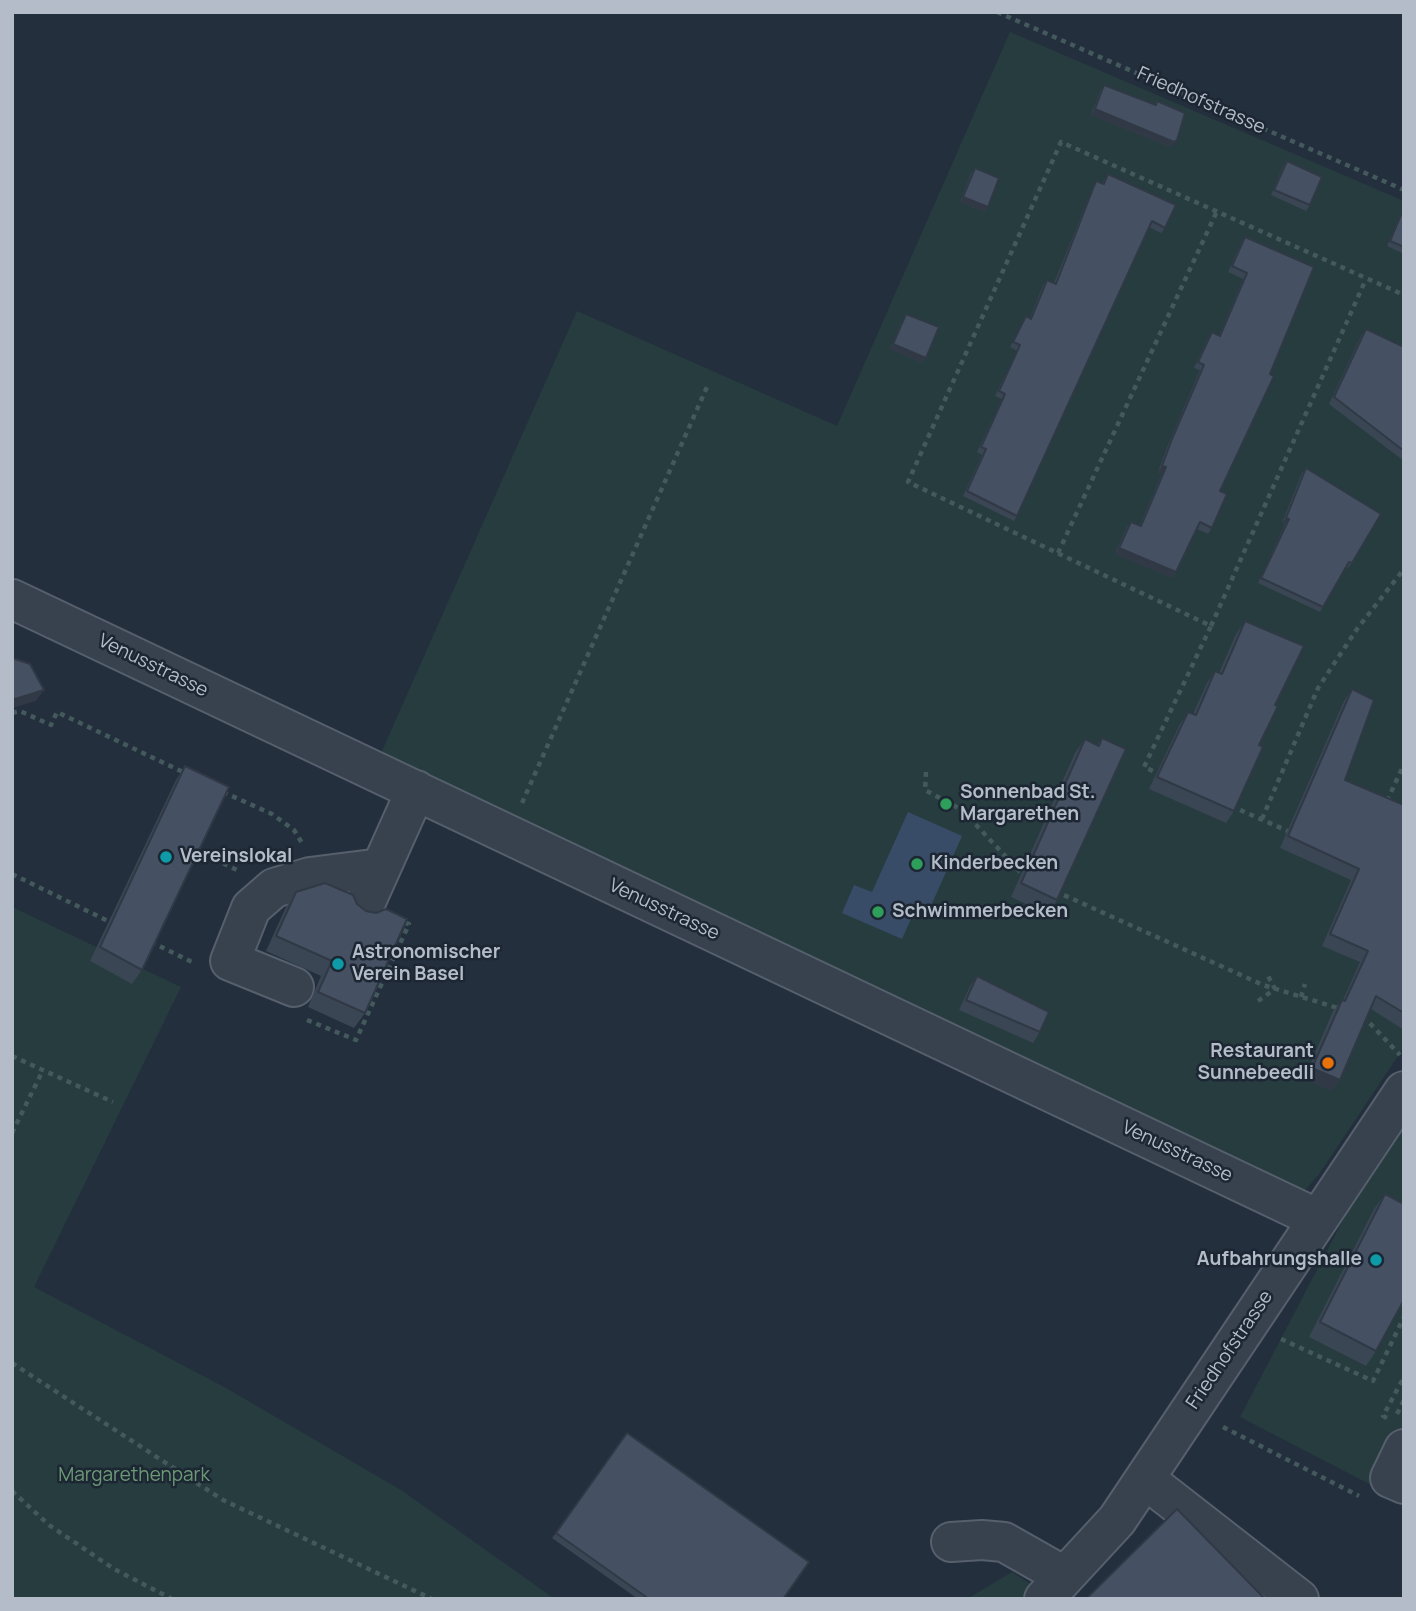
<!DOCTYPE html>
<style>
body{margin:0}
#map{position:relative;width:1416px;height:1611px;overflow:hidden;background:#242f3e;font-family:Manrope,sans-serif}
canvas{display:block}
.frame{position:absolute;inset:0;border:14px solid #b4bcc9;pointer-events:none}
</style>
<div id="map">
<canvas width="1416" height="1611"></canvas>
<div class="frame"></div>
</div>
<script>
const ctx = document.querySelector('canvas').getContext('2d');
ctx.lineJoin = 'round';
function fillPath(path, color) { ctx.fillStyle = color; ctx.fill(path, 'evenodd'); }
const shape = rows => new Path2D(rows.map(r => 'M' + r).join(''));
function stroke(path, color, width, dash) { ctx.strokeStyle = color; ctx.lineWidth = width; ctx.lineCap = dash ? 'butt' : 'round'; ctx.setLineDash(dash || []); ctx.stroke(path); }
function write(font, color, halo, rows, align = 'center') {
  ctx.font = font + ' Manrope,sans-serif'; ctx.lineWidth = 5; ctx.setLineDash([]); ctx.textBaseline = 'middle'; ctx.strokeStyle = halo; ctx.fillStyle = color; for (const [text, x, y, turn = 0] of rows) {
    ctx.save(); ctx.translate(x, y); ctx.rotate((+turn || 0) * Math.PI / 180); ctx.textAlign = isNaN(turn) ? turn : align; if (halo) ctx.strokeText(text, 0, 0); ctx.fillText(text, 0, 0); ctx.restore();
  }
}
fillPath(shape([
 [1010,32,1404,201,1404,1047,1320,1173,1301,1195,374,769,577,311,837,426],
 [12,907,181,987,34,1287,226,1388,401,1490,555,1599,12,1599],
 [1404,1116,1404,1502,1240,1417,1376,1157],
 [1012,1572,1047,1595,1044,1599,967,1599]
]), '#263c3f');
fillPath(shape([
 [908,812,962,836,926,917,914,912,902,939,842,913,854,885,872,892]
]), '#394c67');
const minor = shape([
 [12,599,1318,1219],
 [364,906,416,790],
 [294,987,230,961,251,908,274,888,310,877,381,868],
 [1404,1449,1390,1478,1404,1484],
 [1145,1479,1299,1599],
 [951,1542,982,1540,1004,1542,1064,1576],
 [1044,1599,1117,1520,1404,1091]
]);
stroke(minor, '#565f6c', 42);
stroke(shape([
 [997,12,1404,190],
 [1058,553,1217,211],
 [1211,626,1366,279],
 [12,713,20,711,51,725,57,712,187,774],
 [926,772,925,790,962,810,1025,877],
 [1162,775,1144,767,1211,626,908,482,1061,142,1404,295],
 [223,792,272,814,294,830,302,843],
 [1387,801,1404,764],
 [522,803,707,387],
 [1231,806,1290,832],
 [1262,819,1318,688,1357,629,1404,569],
 [214,859,239,871],
 [12,874,112,923],
 [1055,891,1263,985,1341,1009],
 [151,942,194,963],
 [1301,997,1305,984],
 [1258,1001,1275,989,1267,974],
 [1363,1016,1400,1055],
 [307,1020,356,1040,409,924,400,921],
 [12,1056,113,1102],
 [12,1133,43,1070],
 [1281,1339,1373,1381,1404,1317],
 [12,1363,223,1500,432,1599],
 [1397,1414,1404,1400],
 [1387,1418,1383,1416,1404,1377],
 [1223,1427,1359,1496],
 [12,1491,49,1525,114,1569,172,1599]
]), '#44595c', 4.5, [5, 5]);
stroke(minor, '#38414e', 38);
fillPath(shape([
 [1104,85,1155,105,1157,101,1174,145,1170,147,1091,115,1101,90],
 [1287,161,1310,205,1306,211,1271,195,1283,166],
 [975,168,988,207,984,212,960,202,971,173],
 [1108,174,1165,228,1161,233,1149,227,1017,516,1014,521,963,496,982,455,977,452,1002,399,995,396,1017,351,1010,347,1026,316,1030,318,1043,285,1047,280,1054,283,1093,187,1096,181,1102,184],
 [1401,215,1404,216,1404,254,1387,246,1398,220],
 [1245,237,1314,267,1220,491,1212,528,1208,534,1197,529,1176,572,1172,578,1115,554,1127,527,1131,522,1140,525,1162,473,1158,472,1168,445,1200,370,1194,368,1208,338,1212,332,1219,336,1243,279,1228,272,1241,243],
 [906,314,926,358,922,363,890,349,903,319],
 [1366,329,1404,347,1404,461,1329,404,1361,336],
 [1306,468,1352,563,1348,568,1346,567,1320,612,1258,583,1285,524,1282,523,1302,473],
 [1245,621,1275,705,1259,745,1234,811,1226,823,1149,789,1180,724,1188,712,1193,714,1207,683,1215,671,1219,673,1236,634],
 [1352,689,1345,780,1404,805,1404,1030,1371,1009,1332,1091,1304,1079,1333,1011,1342,1000,1343,1000,1360,962,1322,946,1351,880,1280,848,1344,701],
 [1102,738,1057,900,1048,914,1011,897,1075,753,1085,739,1097,745],
 [185,766,142,970,132,984,90,961,176,780],
 [296,892,365,1013,354,1028,308,1007,321,976,266,951,286,907],
 [977,976,1040,1032,1033,1043,959,1010,970,986],
 [1385,1194,1376,1351,1366,1366,1309,1337,1374,1209],
 [556,1533,784,1599,638,1599,552,1538]
]), '#3b4654');
fillPath(shape([
 [1095,109,1177,140,1174,145,1170,147,1091,115],
 [963,197,988,207,984,212,960,202],
 [893,344,926,358,922,363,890,349],
 [1162,466,1166,467,1162,473,1158,472],
 [1286,518,1289,519,1285,524,1282,523],
 [1119,548,1176,572,1172,578,1115,554],
 [44,690,36,701,12,708,12,703,15,699],
 [1312,1068,1340,1080,1332,1091,1304,1079]
]), '#303945');
const building = shape([
 [1104,85,1156,105,1157,101,1185,113,1177,140,1174,142,1095,109,1104,85],
 [1287,161,1322,177,1310,205,1274,190,1287,161],
 [975,168,999,178,988,207,963,197,975,168],
 [1108,174,1176,205,1165,228,1152,221,1017,516,967,491,986,449,981,447,1005,394,999,391,1020,345,1013,342,1026,316,1031,319,1047,280,1056,284,1096,181,1104,184,1108,174],
 [1401,215,1404,216,1404,247,1390,241,1401,215],
 [1245,237,1314,267,1270,374,1274,376,1220,491,1227,494,1212,528,1200,522,1176,572,1119,548,1131,522,1141,526,1166,467,1162,466,1172,439,1204,365,1198,362,1212,332,1220,336,1247,273,1232,266,1245,237],
 [906,314,939,327,926,358,893,344,906,314],
 [1366,329,1404,347,1404,451,1334,397,1366,329],
 [1306,468,1381,514,1352,563,1349,562,1323,607,1261,578,1289,519,1286,518,1306,468],
 [1245,621,1304,646,1275,705,1278,706,1259,745,1263,747,1234,811,1157,777,1188,712,1196,715,1215,671,1222,674,1245,621],
 [12,658,30,664,44,690,15,699,12,697,12,658],
 [1352,689,1374,700,1345,780,1404,805,1404,1013,1376,996,1340,1080,1312,1068,1342,1000,1345,1001,1368,951,1330,934,1359,869,1288,836,1352,689],
 [1102,738,1126,749,1057,900,1021,883,1085,739,1099,746,1102,738],
 [185,766,229,787,142,970,100,947,185,766],
 [325,883,353,895,357,904,366,911,376,913,386,909,407,919,365,1013,318,992,332,961,276,936,296,892,325,883],
 [977,976,1049,1012,1040,1032,966,1000,977,976],
 [1385,1194,1404,1204,1404,1300,1376,1351,1320,1322,1385,1194],
 [627,1433,809,1562,783,1599,649,1599,556,1533,627,1433],
 [1177,1509,1265,1599,1086,1599,1177,1509]
]);
fillPath(building, '#455162');
stroke(building, '#303945', 2);
for (const [x, y, r, color] of [
 [946,804,7,"#2e9e5b"],
 [166,857,7,"#0f9aa8"],
 [917,864,7,"#2e9e5b"],
 [878,912,7,"#2e9e5b"],
 [338,964,7,"#0f9aa8"],
 [1328,1063,7,"#e8710a"],
 [1376,1260,7,"#0f9aa8"]
]) { const dot = new Path2D(); dot.arc(x, y, r, 0, 2 * Math.PI); ctx.fillStyle = color; ctx.fill(dot); stroke(dot, '#1d2633', 2.5); }
write('19px', '#b4bcc9', '#1d2633', [
 ["Friedhofstrasse",1201,101,24],
 ["Venusstrasse",153,666,26],
 ["Venusstrasse",664,910,25],
 ["Venusstrasse",1177,1152,25],
 ["Friedhofstrasse",1230,1350,-56]
]);
write('bold 19px', '#b4bcc9', '#1d2633', [
 ["Sonnenbad St.",960,793],
 ["Margarethen",960,815],
 ["Vereinslokal",180,857],
 ["Kinderbecken",931,864],
 ["Schwimmerbecken",892,912],
 ["Astronomischer",352,953],
 ["Verein Basel",352,975],
 ["Restaurant",1314,1052,"right"],
 ["Sunnebeedli",1314,1074,"right"],
 ["Aufbahrungshalle",1362,1260,"right"]
], 'left');
write('19px', '#6b9a76', '#1d2633', [
 ["Margarethenpark",134,1476]
]);
</script>
